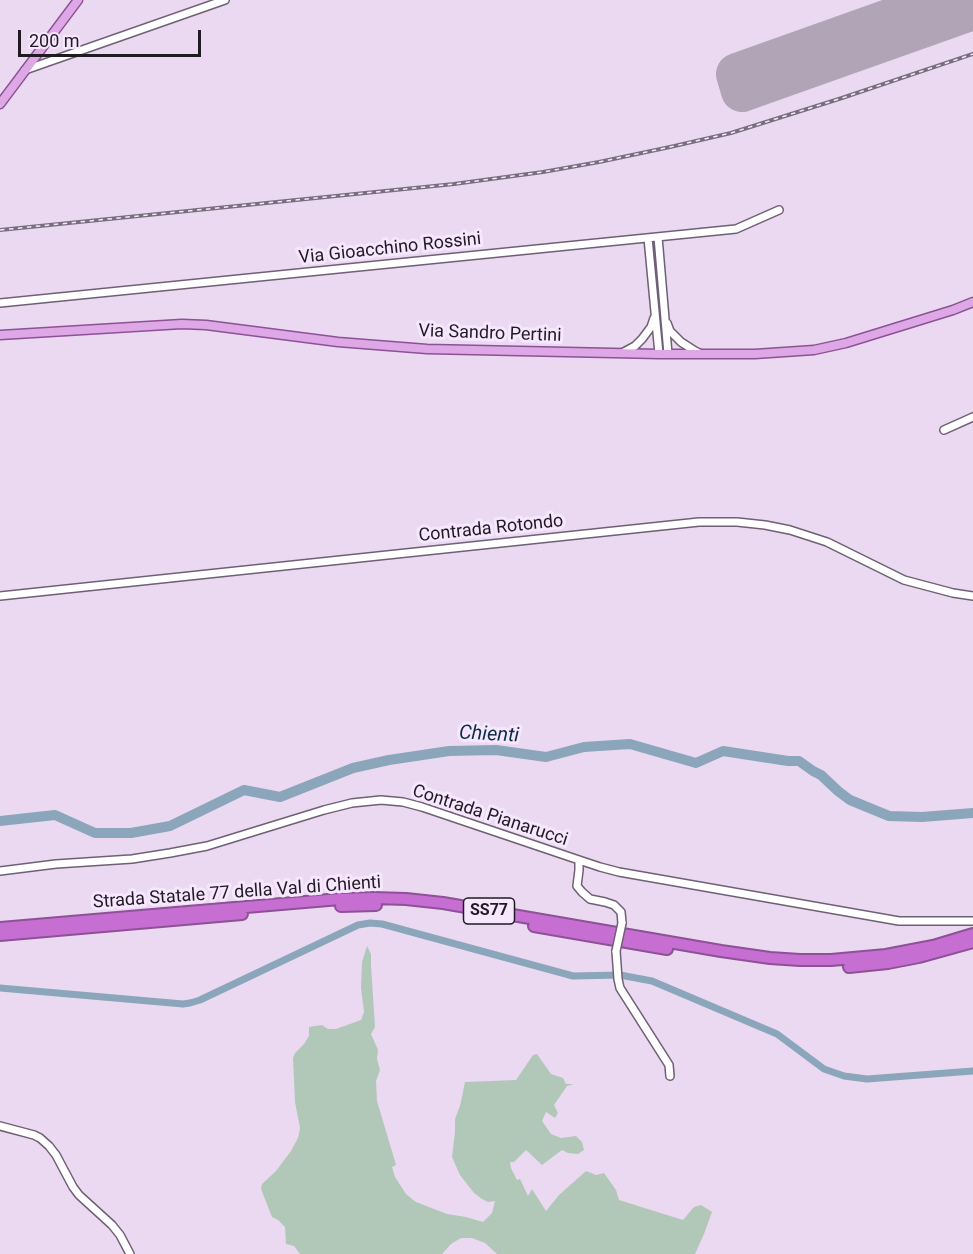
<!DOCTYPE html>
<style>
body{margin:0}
#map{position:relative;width:973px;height:1254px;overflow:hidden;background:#ead9f1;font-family:Roboto,sans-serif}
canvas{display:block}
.scale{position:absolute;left:18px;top:30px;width:183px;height:27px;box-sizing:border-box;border:3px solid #201a22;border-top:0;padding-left:8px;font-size:18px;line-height:21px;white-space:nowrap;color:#201a22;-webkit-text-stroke:4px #f7e7fe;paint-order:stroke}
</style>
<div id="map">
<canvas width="973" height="1254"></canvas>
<div class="scale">200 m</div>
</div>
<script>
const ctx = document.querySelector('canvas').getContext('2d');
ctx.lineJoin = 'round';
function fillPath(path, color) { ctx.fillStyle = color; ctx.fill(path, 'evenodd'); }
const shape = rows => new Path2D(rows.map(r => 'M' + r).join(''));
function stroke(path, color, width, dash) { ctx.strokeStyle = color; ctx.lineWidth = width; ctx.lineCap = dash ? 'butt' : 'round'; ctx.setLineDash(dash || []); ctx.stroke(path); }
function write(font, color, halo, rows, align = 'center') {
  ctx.font = font + ' Roboto,sans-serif'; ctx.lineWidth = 6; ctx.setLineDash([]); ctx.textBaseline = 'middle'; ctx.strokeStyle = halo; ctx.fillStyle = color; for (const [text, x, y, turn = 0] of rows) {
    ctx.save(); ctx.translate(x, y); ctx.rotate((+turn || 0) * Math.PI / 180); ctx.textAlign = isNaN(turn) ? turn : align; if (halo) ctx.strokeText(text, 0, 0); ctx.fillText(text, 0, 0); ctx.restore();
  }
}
fillPath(shape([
 [367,946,371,954,371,965,375,1027,371,1034,378,1050,377,1059,380,1070,376,1081,377,1101,396,1165,392,1167,395,1177,406,1194,416,1202,447,1214,466,1217,483,1222,492,1213,495,1201,488,1202,482,1199,474,1193,460,1175,452,1157,455,1132,455,1119,460,1106,465,1082,516,1080,533,1055,537,1054,551,1074,563,1078,566,1084,574,1084,567,1086,554,1105,558,1113,555,1118,546,1112,542,1121,551,1134,561,1138,576,1136,582,1142,584,1150,578,1154,568,1153,562,1150,542,1165,526,1150,514,1162,510,1162,511,1168,517,1180,520,1179,528,1196,532,1189,546,1211,559,1195,586,1171,596,1175,604,1173,616,1190,619,1200,683,1220,694,1207,701,1205,712,1212,704,1234,695,1254,497,1254,485,1243,472,1238,461,1238,451,1244,442,1254,300,1254,294,1246,286,1244,285,1227,278,1220,272,1217,261,1189,262,1184,276,1171,291,1151,298,1138,300,1128,295,1102,293,1058,295,1053,304,1044,309,1036,309,1027,322,1025,328,1029,336,1029,361,1020,364,1012,361,988,362,962]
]), '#b1c8b9');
stroke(shape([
 [0,988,183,1004,190,1003,200,1000,358,925,370,923,382,924,573,976,620,975,652,981,777,1034,824,1069,844,1076,867,1079,973,1071]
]), '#8ba6ba', 7);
stroke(shape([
 [0,821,55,815,95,833,131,833,170,826,244,790,280,797,353,768,389,760,449,751,496,750,546,757,584,747,630,744,696,763,723,751,788,761,799,761,813,771,821,775,838,791,850,800,889,816,922,817,973,813]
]), '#8ba6ba', 10);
stroke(shape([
 [945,0,737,74,742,91,973,9]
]), '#b2a4b7', 42);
const minor = shape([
 [25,70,225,0],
 [658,237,668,354],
 [648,238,659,354],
 [0,303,736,229,779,210],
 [667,323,670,331,681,342,695,351,699,353],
 [622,353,635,346,642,339,651,327,654,318],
 [944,430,973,417],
 [0,596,699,522,737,522,765,525,790,530,827,542,904,580,953,593,973,596],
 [579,860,579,870,577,886,582,892,590,899,605,902,614,905,621,912,622,923],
 [0,871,56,864,132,859,170,853,207,846,324,810,352,803,381,800,403,802,422,807,579,860,600,867,619,872,899,921,973,921],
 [616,951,618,979,620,988,669,1065,670,1076],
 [0,1126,34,1135,40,1138,49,1146,56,1155,73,1187,79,1195,112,1225,120,1235,130,1254]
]);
const major = shape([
 [0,104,78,0],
 [0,335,182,324,206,325,338,342,427,349,659,354,755,354,814,350,846,343,953,310,973,302]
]);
const highway = shape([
 [341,906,376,905],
 [534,926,667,949],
 [0,928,340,899,374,898,406,899,443,903,721,951,770,958,800,960,831,960,886,955,933,946,973,934],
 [0,935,242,914],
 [849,967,888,963,919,957,973,942]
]);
stroke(minor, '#6f6075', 10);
stroke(major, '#8d5195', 11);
stroke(highway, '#8d5195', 14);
stroke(minor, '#fff', 7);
stroke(major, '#dda8e5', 8);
stroke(highway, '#c76ed3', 10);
const rail = shape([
 [0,230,454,184,543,172,599,162,670,147,731,133,842,98,973,54]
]);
stroke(rail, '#796e7d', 4);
stroke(rail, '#f7e7fe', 1.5, [4.5]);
const minorBridge = shape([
 [616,951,622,923]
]);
stroke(minorBridge, '#6f6075', 10, []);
stroke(minorBridge, '#fff', 7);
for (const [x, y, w] of [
 [489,911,51]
]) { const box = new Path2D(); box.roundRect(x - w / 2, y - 13, w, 26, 4.5); ctx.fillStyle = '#f7e7fe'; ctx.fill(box); stroke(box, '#201a22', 1.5); }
write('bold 16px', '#201a22', null, [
 ["SS77",489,911]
]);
write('18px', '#201a22', '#f7e7fe', [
 ["Via Gioacchino Rossini",390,249,-6],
 ["Via Sandro Pertini",490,334,2],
 ["Contrada Rotondo",491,529,-6],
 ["Contrada Pianarucci",490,816,18],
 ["Strada Statale 77 della Val di Chienti",237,893,-4]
]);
write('italic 20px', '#092d44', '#f7e7fe', [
 ["Chienti",489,735,3]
]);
</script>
